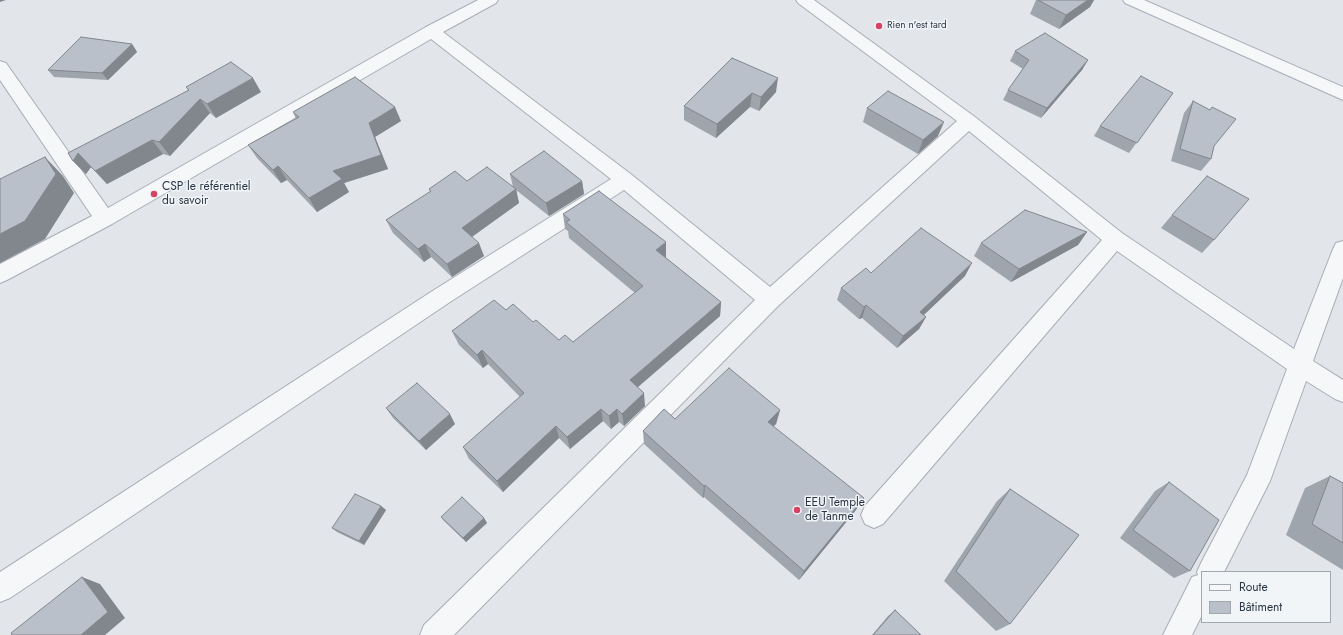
<!DOCTYPE html>
<meta charset="utf-8">
<style>
body{margin:0}
#map{position:relative;width:1343px;height:635px;overflow:hidden;background:#e2e6eb;font-family:Jost,sans-serif}
canvas{display:block}
.legend{position:absolute;left:1201px;top:571px;width:130px;height:52px;box-sizing:border-box;background:#f2f5f8;border:1px solid #a2a8b0;margin:0;padding:5px 7px;list-style:none;font-size:12px;color:#293544}
.legend li{display:flex;align-items:center;gap:8px;height:20px}
.legend b{width:20px;border:1px solid #a2a8b0}
</style>
<div id="map">
<canvas width="1343" height="635"></canvas>
<ul class="legend">
<li><b style="height:5px;background:#f5f7f9"></b>Route</li>
<li><b style="height:11px;background:#b9c0c9"></b>Bâtiment</li>
</ul>
</div>
<script>
const ctx = document.querySelector('canvas').getContext('2d');
ctx.lineJoin = 'round';
const shape = rows => new Path2D(rows.map(r => 'M' + r).join(''));
function stroke(path, color, width, dash) { ctx.strokeStyle = color; ctx.lineWidth = width; ctx.lineCap = dash ? 'butt' : 'round'; ctx.setLineDash(dash || []); ctx.stroke(path); }
function fillPath(path, color) { ctx.fillStyle = color; ctx.fill(path, 'evenodd'); }
function write(font, color, halo, rows, align = 'center') {
  ctx.font = font + ' Jost,sans-serif'; ctx.lineWidth = 3; ctx.setLineDash([]); ctx.textBaseline = 'middle'; ctx.strokeStyle = halo; ctx.fillStyle = color; for (const [text, x, y, turn = 0] of rows) {
    ctx.save(); ctx.translate(x, y); ctx.rotate((+turn || 0) * Math.PI / 180); ctx.textAlign = isNaN(turn) ? turn : align; if (halo) ctx.strokeText(text, 0, 0); ctx.fillText(text, 0, 0); ctx.restore();
  }
}
const minor = shape([
 [478,0,498,0,496,3,443,32,632,175,770,287,957,121,798,3,796,0,814,0,975,117,1122,233,1294,349,1333,249,1336,243,1343,241,1343,278,1313,361,1343,380,1343,402,1335,399,1306,381,1270,481,1224,572,1202,572,1202,615,1192,635,1163,635,1192,577,1198,575,1197,572,1201,563,1247,475,1287,369,1117,251,883,524,874,528,865,524,861,515,865,506,1102,240,969,131,778,306,454,635,420,635,424,625,755,300,624,190,450,302,10,598,0,602,0,572,434,290,611,179,431,39,112,224,7,280,0,283,0,264,92,216,0,80,0,61,6,63,108,208,426,27,478,0],
 [1123,0,1144,0,1343,87,1343,100,1125,3,1123,0]
]);
stroke(minor, '#a7adb6', 2);
fillPath(minor, '#f5f7f9');
fillPath(shape([
 [1036,0,1094,0,1090,7,1059,29,1030,14],
 [132,44,137,52,108,80,54,77,48,70],
 [1015,51,1088,60,1082,70,1041,118,1003,100,1008,90,1023,69,1010,61],
 [732,58,776,92,759,111,750,107,716,138,684,120,684,106],
 [186,87,261,92,216,118,210,113,170,156,163,154,107,184,91,167,86,174,73,161,188,90],
 [1173,93,1129,153,1094,136,1100,126],
 [1193,101,1210,110,1214,146,1211,159,1201,171,1171,161,1184,113],
 [867,108,938,136,918,154,863,122],
 [293,112,401,121,375,137,388,169,344,183,349,192,317,212,287,180,281,183,257,158,248,145,296,119],
 [510,174,582,181,584,194,549,216,516,190,519,203,472,237,484,256,452,277,431,257,424,262,393,233,386,220,430,192,429,189,467,181,513,187],
 [563,214,666,258,721,302,720,316,638,387,645,406,624,426,619,422,611,429,603,421,570,449,559,438,503,492,469,459,463,447,520,397,488,364,483,368,459,345,452,331,506,310,533,322,559,340,573,342,635,293,569,238,568,231,565,229],
 [1172,215,1214,240,1202,253,1161,228],
 [1087,232,1078,245,1011,282,974,256,981,243],
 [871,273,965,276,924,315,926,317,919,329,897,348,862,318,859,319,837,300,841,288],
 [386,408,455,424,426,450,393,418],
 [780,410,776,424,773,426,856,510,799,580,704,497,703,498,644,444,643,431,675,419],
 [1330,476,1343,483,1343,570,1286,535,1305,488],
 [1169,482,1190,571,1174,578,1120,538,1155,491],
 [1010,489,1010,624,996,631,944,581,997,501],
 [381,506,386,510,364,545,337,532,332,528],
 [441,517,484,518,487,523,466,542,444,521],
 [895,610,921,635,872,635,888,616]
]), '#9fa5ad');
fillPath(shape([
 [0,0,6,0,0,2],
 [1088,0,1094,0,1090,7,1059,29,1066,15],
 [132,44,137,52,108,80,102,73],
 [1088,60,1082,70,1041,118,1047,108],
 [253,78,261,92,216,118,207,104],
 [778,78,776,92,759,111,761,97],
 [752,93,750,107,716,138,717,124],
 [200,99,210,113,170,156,159,142],
 [395,107,401,121,375,137,388,169,344,183,349,192,317,212,309,198,333,171,369,123],
 [944,122,938,136,918,154,923,140],
 [152,140,163,154,107,184,95,171],
 [78,153,91,167,86,174,73,161],
 [45,157,63,176,74,193,45,239,0,263,0,234],
 [278,166,287,180,281,183,273,170],
 [582,181,584,194,549,216,546,203],
 [516,189,519,203,466,241,462,228],
 [1087,232,1078,245,1011,282,1019,269],
 [666,242,666,258,656,265,656,250],
 [479,243,484,256,452,277,447,264],
 [425,244,431,257,424,262,418,249],
 [972,263,965,276,914,324,920,312],
 [721,302,720,316,631,393,630,380],
 [866,305,862,318,859,319,864,307],
 [926,317,919,329,897,348,903,336],
 [482,350,488,364,483,368,477,355],
 [644,393,645,406,624,426,622,414],
 [601,409,603,421,570,449,567,437],
 [617,409,619,422,611,429,609,416],
 [780,410,776,424,764,436,768,422],
 [450,414,455,424,426,450,419,441],
 [556,426,559,438,503,492,497,481],
 [705,485,704,497,703,498,704,486],
 [864,498,856,510,799,580,804,571],
 [381,506,386,510,364,545,359,541],
 [484,518,487,523,466,542,463,538],
 [82,577,100,584,125,618,105,635,81,635]
]), '#82868d');
const building = shape([
 [1038,0,1088,0,1066,15,1038,0],
 [1045,33,1088,60,1047,108,1008,90,1029,60,1015,51,1045,33],
 [81,37,132,44,102,73,48,70,81,37],
 [732,58,778,78,761,97,752,93,717,124,684,106,732,58],
 [231,62,253,78,207,104,200,99,159,142,152,140,95,171,78,153,73,161,68,153,189,90,186,87,231,62],
 [1141,76,1173,93,1137,143,1100,126,1141,76],
 [355,77,395,107,369,123,381,155,333,171,342,179,309,198,278,166,273,170,248,145,299,117,293,112,355,77],
 [888,91,944,122,923,140,867,108,888,91],
 [1193,101,1210,110,1212,107,1236,119,1214,146,1211,159,1180,149,1193,101],
 [544,151,582,181,546,203,510,174,544,151],
 [45,157,56,174,25,221,0,234,0,179,45,157],
 [487,167,516,189,462,228,479,243,447,264,425,244,418,249,386,220,431,191,429,189,455,171,467,181,487,167],
 [1207,176,1249,199,1214,240,1172,215,1207,176],
 [599,191,666,242,656,250,721,302,630,380,644,393,622,414,617,409,609,416,601,409,567,437,556,426,497,481,463,447,524,393,482,350,477,355,452,331,494,300,506,310,513,304,533,322,536,320,559,340,565,335,573,342,643,286,566,222,570,220,563,214,599,191],
 [1025,210,1087,232,1019,269,981,243,1025,210],
 [921,228,972,263,920,312,926,317,903,336,866,305,864,307,841,288,866,268,871,273,921,228],
 [729,368,780,410,768,422,864,498,804,571,705,485,704,486,643,431,664,409,675,419,729,368],
 [417,383,450,414,419,441,386,408,417,383],
 [1330,476,1343,483,1343,543,1312,524,1330,476],
 [1169,482,1219,520,1190,571,1133,530,1169,482],
 [1010,489,1079,535,1010,624,956,571,1010,489],
 [355,494,381,506,359,541,332,528,355,494],
 [462,497,484,518,463,538,441,517,462,497],
 [82,577,108,612,81,635,12,635,11,633,82,577],
 [895,610,921,635,873,635,895,610]
]);
fillPath(building, '#b9c0c9');
stroke(building, '#82868d', 1);
for (const [x, y, r, color] of [
 [879,26,4,"#d64262"],
 [154,194,4,"#d64262"],
 [797,510,4,"#d64262"]
]) { const dot = new Path2D(); dot.arc(x, y, r, 0, 2 * Math.PI); ctx.fillStyle = color; ctx.fill(dot); stroke(dot, '#f2f5f8', 1.5); }
write('10px', '#293544', '#f2f5f8', [
 ["Rien n'est tard",887,26]
], 'left');
write('12px', '#293544', '#f2f5f8', [
 ["CSP le référentiel",162,187],
 ["du savoir",162,201],
 ["EEU Temple",805,503],
 ["de Tanme",805,517]
], 'left');
</script>
